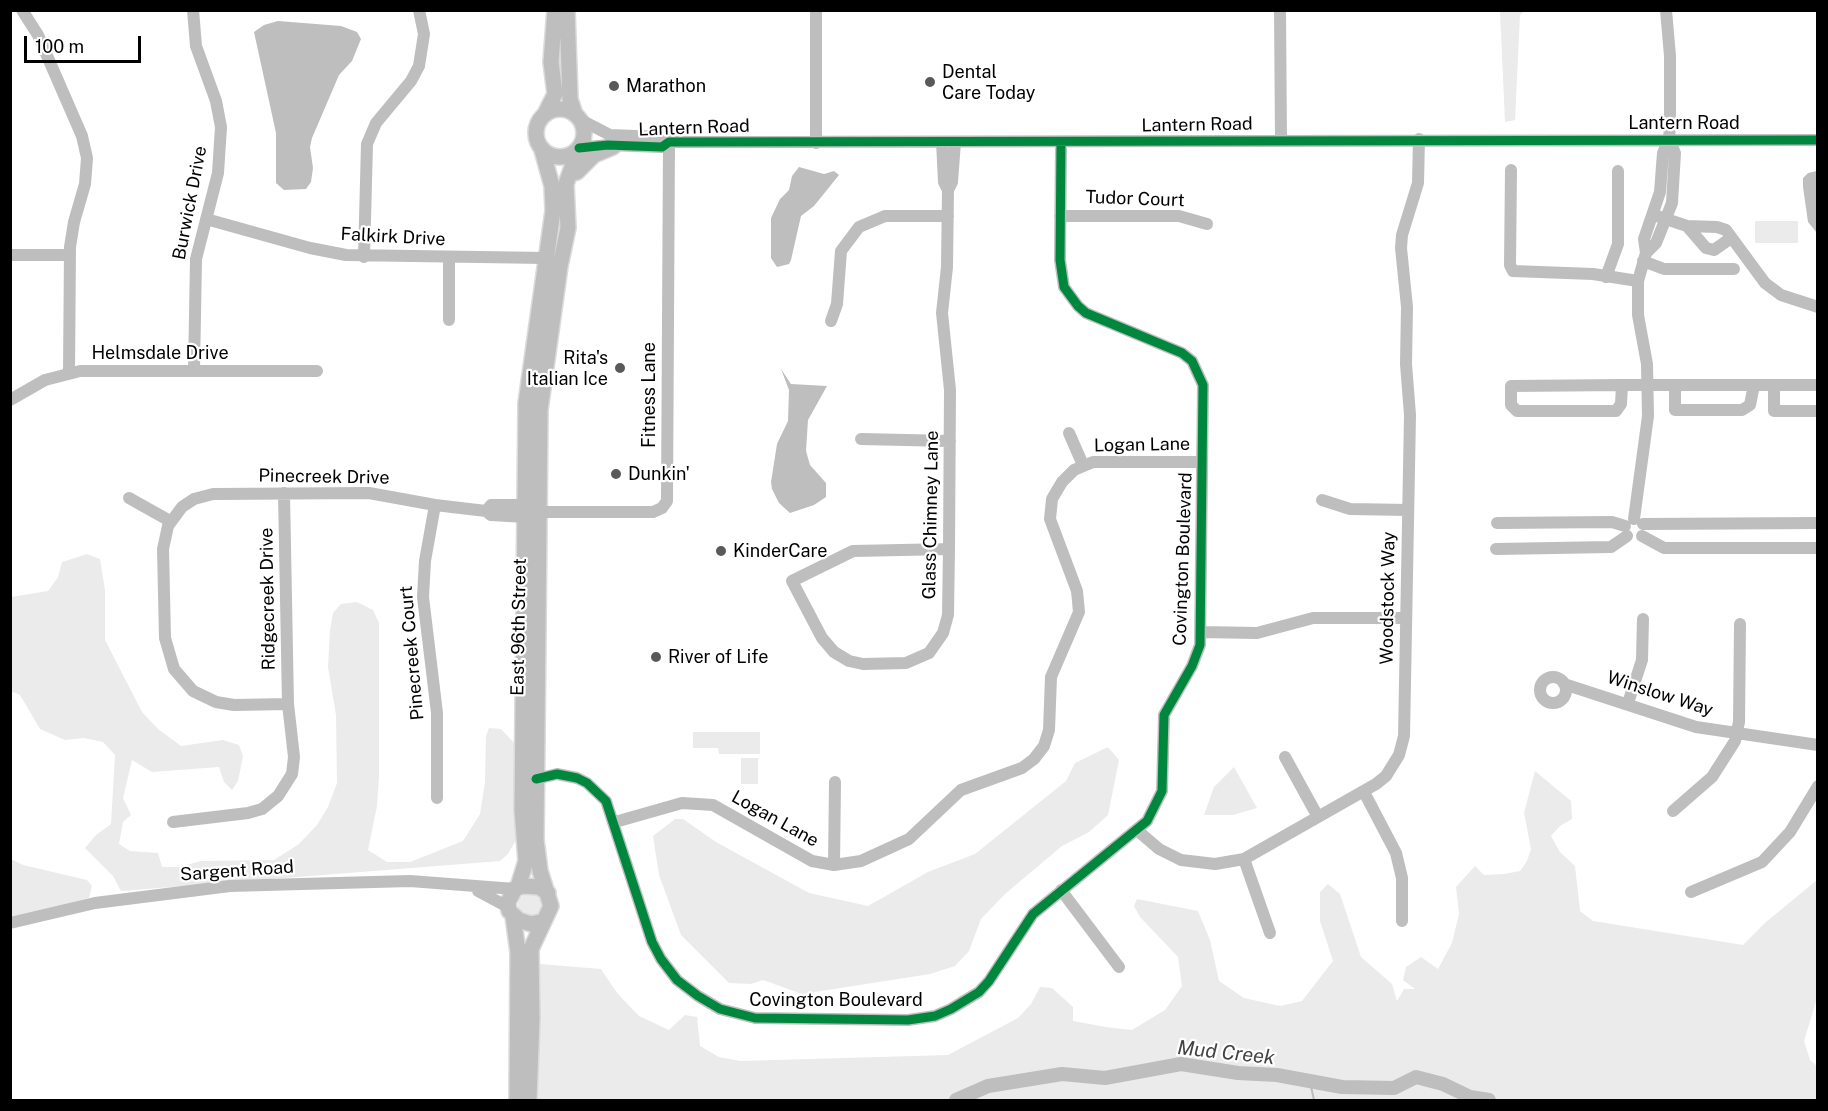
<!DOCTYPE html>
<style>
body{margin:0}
#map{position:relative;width:1828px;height:1111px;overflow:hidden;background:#fff;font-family:"Public Sans",sans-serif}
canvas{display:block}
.frame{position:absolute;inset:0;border:12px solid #000;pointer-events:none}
.scale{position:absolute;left:24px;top:36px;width:117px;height:27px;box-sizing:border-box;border:3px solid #000;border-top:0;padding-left:8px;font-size:18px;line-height:21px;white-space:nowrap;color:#000;-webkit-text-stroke:4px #fff;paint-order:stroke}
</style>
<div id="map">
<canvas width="1828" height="1111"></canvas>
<div class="frame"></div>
<div class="scale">100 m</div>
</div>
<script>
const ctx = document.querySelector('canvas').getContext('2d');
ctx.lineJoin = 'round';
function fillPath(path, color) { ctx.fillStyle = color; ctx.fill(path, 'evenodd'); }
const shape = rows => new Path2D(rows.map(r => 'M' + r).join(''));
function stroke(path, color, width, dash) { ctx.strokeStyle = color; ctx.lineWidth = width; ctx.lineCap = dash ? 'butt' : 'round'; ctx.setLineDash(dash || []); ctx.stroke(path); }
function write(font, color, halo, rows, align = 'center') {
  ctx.font = font + ' "Public Sans",sans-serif'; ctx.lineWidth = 4.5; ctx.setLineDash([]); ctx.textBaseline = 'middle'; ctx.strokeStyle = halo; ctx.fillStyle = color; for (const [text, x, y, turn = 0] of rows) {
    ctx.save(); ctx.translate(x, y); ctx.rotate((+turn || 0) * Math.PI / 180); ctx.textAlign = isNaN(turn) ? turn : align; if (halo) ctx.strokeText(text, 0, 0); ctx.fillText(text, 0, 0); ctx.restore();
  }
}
fillPath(shape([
 [1500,11,1525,11,1520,15,1515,120,1505,122],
 [1755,221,1798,221,1798,243,1755,243],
 [87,554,100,559,105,590,105,640,142,712,158,729,181,746,223,740,239,745,243,756,238,781,232,790,224,782,219,767,152,772,132,760,123,798,131,815,123,822,119,844,130,851,158,853,162,867,179,867,201,861,274,860,299,844,317,825,328,807,337,783,336,715,328,667,330,630,333,613,341,604,357,602,373,610,379,623,379,777,377,806,368,850,387,862,410,862,463,841,480,814,485,782,486,736,489,728,501,729,516,745,516,840,508,854,500,861,121,891,113,876,85,848,96,835,111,824,115,755,103,742,84,738,65,740,40,729,20,695,11,691,11,597,48,591,58,577,62,562],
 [693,732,760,732,760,754,719,754,718,748,693,748],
 [1108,747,1119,760,1108,815,1089,832,1062,846,1005,894,981,919,969,951,955,966,930,974,802,994,763,980,751,984,729,983,681,935,659,875,653,836,675,819,683,819,716,842,809,893,868,906,928,872,975,854,1066,781,1075,763],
 [741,758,758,758,758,784,741,784],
 [1234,767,1257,808,1233,815,1204,815,1214,787],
 [1535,771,1571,801,1572,819,1560,826,1551,836,1560,852,1575,866,1580,911,1593,921,1743,945,1766,922,1817,880,1817,998,1804,1041,1810,1060,1817,1066,1817,1100,538,1100,540,964,601,969,617,993,639,1016,669,1030,685,1015,697,1017,700,1046,719,1057,740,1061,948,1055,1018,1018,1031,1004,1040,987,1052,988,1073,1007,1073,1021,1106,1027,1132,1030,1165,1010,1182,986,1178,957,1140,917,1134,906,1137,899,1198,911,1210,940,1219,981,1244,998,1280,1006,1302,1001,1333,961,1320,921,1320,892,1328,884,1340,894,1361,957,1392,984,1397,1001,1404,989,1415,989,1403,980,1406,967,1421,957,1438,969,1452,943,1459,914,1456,887,1475,866,1484,875,1504,874,1520,871,1527,861,1531,849,1524,813],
 [11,859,23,865,87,880,92,886,89,898,11,919],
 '518 905a12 12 0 1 1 24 0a12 12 0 1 1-24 0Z'
]), '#ebebeb');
fillPath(shape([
 [278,21,341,26,357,32,361,39,352,61,339,75,312,138,310,147,313,168,311,182,306,189,284,190,276,183,276,133,254,32,264,25],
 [799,167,824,174,834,171,839,175,814,206,801,216,791,260,789,264,777,267,771,258,771,218,780,199,789,190,792,176],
 [1817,171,1818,171,1817,233,1808,222,1803,187,1803,178,1808,173],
 [781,369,791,384,827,386,808,420,806,451,810,465,826,483,826,497,814,505,790,513,779,503,772,489,771,482,777,444,788,421,789,390]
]), '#bebebe');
stroke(shape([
 [1310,1082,1314,1100]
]), '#bebebe', 2);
stroke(shape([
 [956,1100,988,1086,1062,1074,1105,1078,1181,1064,1238,1073,1277,1075,1342,1087,1394,1088,1416,1077,1443,1084,1470,1097,1489,1100]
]), '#bebebe', 14);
const major = shape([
 [567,10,570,99,575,114],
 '536 133a24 24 0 1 1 48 0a24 24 0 1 1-48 0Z',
 [545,114,555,94,551,62,555,10],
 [571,173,577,172,594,155,613,147],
 [518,887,526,861,522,810,526,403,553,211,552,186,542,150],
 [513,916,518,952,517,1100],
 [544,921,531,924,519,920,509,911,508,902,515,889,522,886,539,887,548,893],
 [529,1100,532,1019,531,949,551,906,540,871,536,840,540,410,560,266,568,228,566,184,578,150]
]);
stroke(major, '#dbdbdb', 18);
stroke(shape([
 [22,10,38,35,82,136,87,158,85,184,74,222,70,247,69,373],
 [193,10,196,46,216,101,221,127,218,173,196,259,194,371],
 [816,10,816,143],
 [1280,10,1281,141],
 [581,120,610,135,662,137,669,142],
 [942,142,944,182,948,190],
 [579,148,608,145,662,147,669,142,1818,140],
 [1511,170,1510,265,1513,271,1593,274,1638,281],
 [1654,215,1687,226,1717,227,1726,230,1765,283,1781,295,1818,307],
 [1060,216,1179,216,1207,224],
 [206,219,310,248,346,255,546,258],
 [1687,226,1706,248,1714,250,1731,238],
 [1646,253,1656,243,1672,203,1675,153,1669,139],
 [10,255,70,255],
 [364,257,367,144,376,123,411,81,419,66,424,34,419,10],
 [1643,261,1664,269,1734,269],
 [1606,277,1618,244,1618,171],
 [449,320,449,258],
 [831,321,837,304,841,251,859,227,885,216,948,216],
 [1622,385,1621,404,1616,411,1517,411,1511,405,1511,386,1622,385],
 [1622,385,1818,385],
 [1675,385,1675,410,1742,410,1750,405,1754,385],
 [1774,385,1774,411,1818,411],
 [10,400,45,380,80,371,317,371],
 [1069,433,1083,465],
 [861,439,950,441],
 [129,498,170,521],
 [1322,500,1350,509,1408,510],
 [435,505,425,561,423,597,437,713,437,798],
 [486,511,491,505,525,505],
 [531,512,653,512,662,508,667,501,669,142],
 [1634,519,1648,416,1647,364,1638,315,1638,281,1646,253,1644,239,1660,192,1663,153,1669,139,1670,126,1670,56,1666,10],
 [1497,523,1612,522,1625,526],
 [1643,524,1818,523],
 [1642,536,1664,548,1818,548],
 [949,549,853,551,792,581,822,638,834,652,849,661,863,664,906,663,929,653,943,633,948,615,949,549,950,390,942,313,947,267,948,190,952,182,955,142],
 [1496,549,1611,547,1627,536],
 [1200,632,1257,633,1313,618,1406,618],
 '1540 690a13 13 0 1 1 26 0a13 13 0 1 1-26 0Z',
 [1564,684,1696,727,1818,745],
 [1628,703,1642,660,1643,619],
 [288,704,234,705,216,702,193,691,174,669,165,638,163,549,168,526,182,507,194,499,213,494,369,493,435,505,486,511,491,515,525,517],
 [1285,757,1318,817],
 [536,779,557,774,577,778,587,783,606,801,652,942,661,959,677,980,698,996,720,1009,755,1018,908,1020,935,1016,951,1009,979,992,989,981,1033,914,1147,821,1162,791,1164,715,1192,666,1200,645,1203,385,1192,361,1182,353,1086,313,1078,306,1064,287,1060,260,1061,142],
 [1364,792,1396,853,1402,878,1402,921],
 [1673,811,1712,777,1735,741,1739,722,1740,624],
 [173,822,248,813,262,809,278,796,292,774,294,757,288,704,284,493],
 [615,822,682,803,713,805,812,861,834,865,861,861,909,839,961,790,1022,768,1034,759,1044,746,1049,730,1051,677,1079,612,1077,591,1050,519,1052,499,1062,482,1074,470,1093,462,1202,462],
 [1138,831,1159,849,1181,860,1215,864,1244,859,1376,784,1386,776,1399,755,1404,736,1410,415,1406,364,1407,307,1401,248,1402,235,1418,183,1419,139],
 [1244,859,1270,933],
 [834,865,835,782],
 [1061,890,1119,967],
 [478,891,508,907],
 [1691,892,1762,862,1790,832,1818,786],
 [10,923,95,903,230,886,410,881,515,889]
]), '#bebebe', 12);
stroke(major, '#bebebe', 15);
stroke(shape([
 [579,148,608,145,662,147,669,142,1818,140],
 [536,779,557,774,577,778,587,783,606,801,652,942,661,959,677,980,698,996,720,1009,755,1018,908,1020,935,1016,951,1009,979,992,989,981,1033,914,1147,821,1162,791,1164,715,1192,666,1200,645,1203,385,1192,361,1182,353,1086,313,1078,306,1064,287,1060,260,1061,142]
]), '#00873e', 9);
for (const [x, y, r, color] of [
 [930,82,6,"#595959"],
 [614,86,6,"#595959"],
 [620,368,6,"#595959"],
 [616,474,6,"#595959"],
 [721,551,6,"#595959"],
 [656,657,6,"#595959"]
]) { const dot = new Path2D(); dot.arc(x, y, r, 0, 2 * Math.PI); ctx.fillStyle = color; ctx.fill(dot); stroke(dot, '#fff', 2); }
write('18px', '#000', '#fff', [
 ["Dental",942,72],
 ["Care Today",942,93],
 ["Marathon",626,86],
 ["Rita's",608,358,"right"],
 ["Italian Ice",608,379,"right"],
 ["Dunkin'",628,474],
 ["KinderCare",733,551],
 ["River of Life",668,657]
], 'left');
write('18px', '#000', '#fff', [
 ["Lantern Road",1684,123],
 ["Lantern Road",1197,125,-1],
 ["Lantern Road",694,128,-2],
 ["Tudor Court",1135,199,2],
 ["Burwick Drive",190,203,-79],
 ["Falkirk Drive",393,237,3],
 ["Helmsdale Drive",160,353],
 ["Fitness Lane",649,395,-90],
 ["Logan Lane",1142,445,-1],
 ["Pinecreek Drive",324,477,1],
 ["Glass Chimney Lane",931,515,-89],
 ["Covington Boulevard",1183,559,-88],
 ["Woodstock Way",1388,598,-89],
 ["Ridgecreek Drive",268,599,-91],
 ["East 96th Street",519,627,-89],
 ["Pinecreek Court",412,653,-95],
 ["Winslow Way",1660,694,18],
 ["Logan Lane",775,819,29],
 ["Sargent Road",237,871,-4],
 ["Covington Boulevard",836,1000]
]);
write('italic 20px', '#434343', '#fff', [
 ["Mud Creek",1226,1053,6]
]);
</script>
